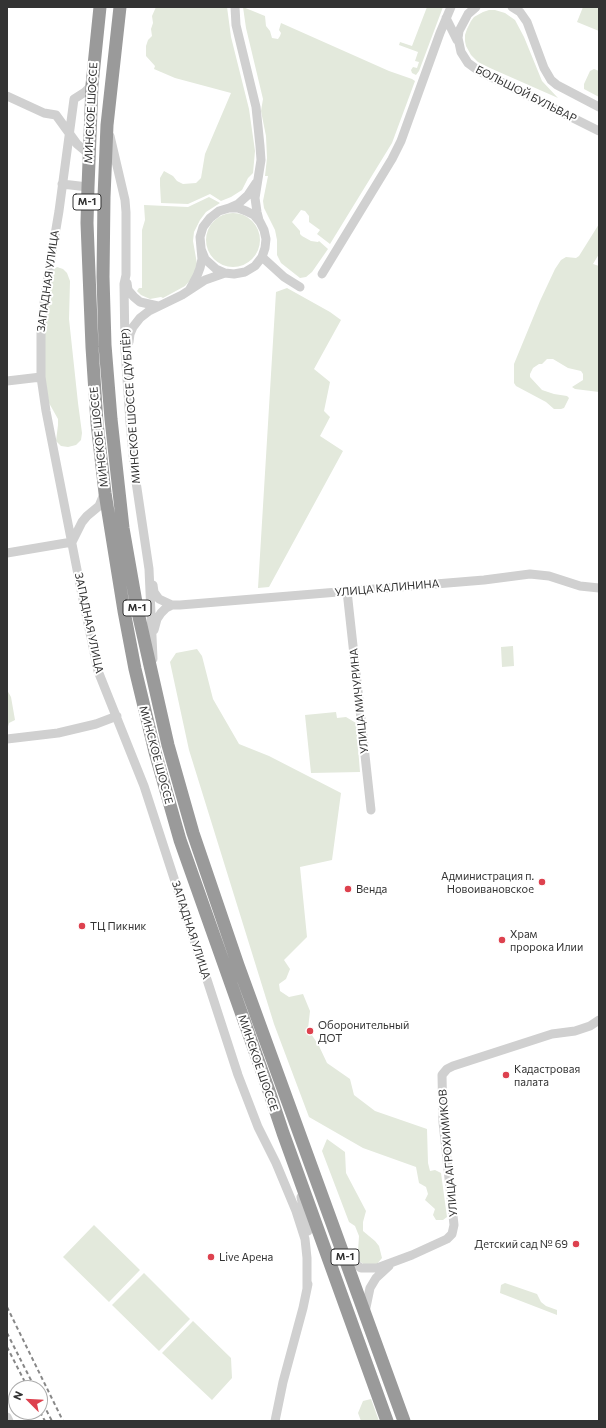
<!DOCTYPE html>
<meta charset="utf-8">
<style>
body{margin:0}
#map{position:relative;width:606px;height:1428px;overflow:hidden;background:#fff;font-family:Commissioner,sans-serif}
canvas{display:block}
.frame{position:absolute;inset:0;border:8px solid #333;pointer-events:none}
.north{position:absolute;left:8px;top:1380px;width:40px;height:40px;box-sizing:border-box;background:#fff;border:1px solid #adadad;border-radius:50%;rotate:294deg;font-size:11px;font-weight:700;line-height:16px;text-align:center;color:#333}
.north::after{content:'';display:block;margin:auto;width:14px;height:18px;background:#dd414e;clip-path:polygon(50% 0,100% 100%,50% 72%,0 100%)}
</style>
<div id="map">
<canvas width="606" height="1428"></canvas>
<div class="frame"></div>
<div class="north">N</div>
</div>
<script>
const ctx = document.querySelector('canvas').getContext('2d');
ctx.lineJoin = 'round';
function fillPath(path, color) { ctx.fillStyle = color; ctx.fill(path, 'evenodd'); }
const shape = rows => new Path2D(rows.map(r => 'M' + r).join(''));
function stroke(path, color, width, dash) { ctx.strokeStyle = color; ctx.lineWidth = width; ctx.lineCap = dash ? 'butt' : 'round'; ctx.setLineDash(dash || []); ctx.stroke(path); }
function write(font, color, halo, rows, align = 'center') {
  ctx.font = font + ' Commissioner,sans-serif'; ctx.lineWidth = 4; ctx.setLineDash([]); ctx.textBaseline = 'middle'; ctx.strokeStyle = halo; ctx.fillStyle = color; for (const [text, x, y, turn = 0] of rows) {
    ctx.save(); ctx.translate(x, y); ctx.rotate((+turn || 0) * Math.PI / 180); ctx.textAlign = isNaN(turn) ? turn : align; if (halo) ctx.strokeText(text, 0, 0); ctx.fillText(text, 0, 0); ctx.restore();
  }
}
fillPath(shape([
 [156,7,227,7,231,37,249,109,255,151,253,173,248,178,242,190,231,197,221,201,210,194,188,204,161,203,160,185,160,178,164,171,173,176,177,181,183,184,196,183,201,178,205,154,231,93,175,78,154,69,155,66,146,56,146,46,148,40,152,36,151,29,153,23,152,16],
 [243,7,265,16,266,26,270,31,272,38,278,39,280,36,281,33,279,30,281,23,389,71,412,79,415,81,392,143,330,244,317,234,320,230,309,222,309,216,305,211,301,210,292,222,300,231,300,234,302,236,311,241,318,242,319,241,328,249,312,272,306,277,300,278,281,263,277,255,277,240,275,230,264,208,263,201,268,176,265,176,267,158,266,136,261,111,263,99,246,28],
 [427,7,443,7,419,71,416,75,412,73,411,70,413,67,417,68,419,62,415,61,418,52,399,45,400,42,412,46],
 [583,7,599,7,599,31,577,22],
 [489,10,495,10,505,13,515,20,524,37,542,81,558,98,490,68,478,62,471,55,466,46,465,41,465,35,467,29,471,21,474,17,483,12],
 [594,69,599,71,599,97,584,89,584,84,590,71],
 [209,197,220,203,206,212,200,220,194,232,193,241,197,264,193,277,185,286,163,298,161,297,150,299,141,295,137,291,139,288,142,288,142,230,145,220,144,205,188,207],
 '206 240a27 27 0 1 1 54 0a27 27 0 1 1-54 0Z',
 [599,224,599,254,593,264,599,266,599,392,575,389,572,387,583,380,583,374,581,371,568,368,553,359,547,359,542,364,539,364,533,368,530,374,530,377,542,390,554,394,567,396,569,398,564,408,561,409,554,409,546,402,516,386,514,383,514,364,540,301,555,269,561,260,566,257,576,258,579,256],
 [57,267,63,269,67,273,70,281,69,319,78,403,82,433,81,440,76,445,68,447,61,446,56,441,58,425,58,419,49,403,44,375,44,331,52,271],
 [287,288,330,312,341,320,314,369,330,382,324,411,330,417,320,436,343,451,269,587,258,588,276,292],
 [513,646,514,666,502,667,501,647],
 [197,649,202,656,213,699,239,744,269,756,341,793,332,860,300,867,307,937,284,960,290,969,286,979,279,984,280,991,289,997,303,994,310,1011,308,1029,319,1046,327,1063,350,1079,354,1095,375,1111,427,1129,428,1163,430,1171,435,1170,441,1173,447,1217,443,1220,436,1220,433,1215,435,1209,425,1200,428,1194,426,1187,419,1183,416,1167,363,1148,309,1117,274,1024,189,750,170,662,176,653],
 [7,690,11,697,15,720,9,723,7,730],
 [336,712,337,718,346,717,356,723,360,772,311,773,305,715],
 [327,1139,345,1152,346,1173,366,1211,363,1222,363,1231,375,1241,379,1246,382,1258,377,1264,365,1265,359,1261,358,1251,359,1236,355,1226,349,1222,322,1151],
 [94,1225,140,1270,109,1302,63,1257],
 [144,1273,190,1319,159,1351,112,1305],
 [505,1283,537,1294,541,1302,546,1306,557,1310,557,1315,500,1293,501,1285],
 [193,1321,231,1358,232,1378,212,1400,162,1353],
 [371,1399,379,1421,361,1421,358,1413,363,1401]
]), '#e3e9dc');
stroke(shape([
 [235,7,236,25,256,107,260,146,261,160,255,198,257,212,259,220],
 [476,7,468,14,459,31,458,38,461,52,468,63,479,71,599,131],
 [512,7,520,12,527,22,544,68,551,80,557,85,599,107],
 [446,18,457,40],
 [92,85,85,92,74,99,59,211,45,294,41,333,41,377,46,411,81,590,98,671,144,786,238,1075,258,1127,276,1163,296,1211,305,1239,307,1258,307,1288],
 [7,96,44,113,56,115,77,144,89,154],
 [110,136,125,200,126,212,126,275,124,284,125,349,130,422,135,475,149,569,153,659],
 [62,184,88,187],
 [229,208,238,204,248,195,256,183],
 [262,257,284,277,300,287],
 [322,274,392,159,401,141,440,33,451,7],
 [127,283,128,290,134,297,140,302,158,306],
 [190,289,197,276,200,268,202,259,200,237,203,227,210,218,219,211,229,208,238,208,246,211,254,215,260,222,264,230,266,239,265,248,262,257,255,266,245,272,234,274,225,273,216,269,205,259,201,249],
 [129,342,130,334,133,327,140,318,149,311,182,295,205,280,225,273],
 [7,381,41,377],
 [72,542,82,522,87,516,99,506,104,494],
 [7,553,72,542],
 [153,585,154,592,159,599,172,605,180,605,484,580,530,574,549,576,580,586,599,588],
 [347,591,371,810],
 [154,630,157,619,161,613,166,608,172,605],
 [7,739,58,733,96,724,117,716],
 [301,1197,308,1231],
 [346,1258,361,1268,377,1268,412,1255,447,1239,452,1234,454,1225,443,1122,442,1075,447,1069,453,1066,552,1034,575,1031,590,1026,599,1020],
 [365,1312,370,1288,376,1278,389,1266],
 [7,1417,9,1421],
 [275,1421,283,1382,303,1308,308,1284]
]), '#d0d0d0', 9);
stroke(shape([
 [100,7,92,85,88,187,87,223,92,347,97,423,105,493,124,611,135,669,155,752,180,840,269,1091,283,1133,387,1421],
 [120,7,107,125,104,197,103,277,105,345,111,419,123,528,137,608,168,745,193,833,238,965,404,1421]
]), '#9a9a9a', 13);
stroke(shape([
 [7,1307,63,1421],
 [7,1333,35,1388],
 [7,1347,28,1388],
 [40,1398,52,1421],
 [40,1412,45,1421]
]), '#888', 2, [4, 3]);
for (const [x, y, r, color] of [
 [542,882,4,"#dd414e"],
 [348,889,4,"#dd414e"],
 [82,926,4,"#dd414e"],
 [502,940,4,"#dd414e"],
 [310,1031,4,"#dd414e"],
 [506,1075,4,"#dd414e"],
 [576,1244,4,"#dd414e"],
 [211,1257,4,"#dd414e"]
]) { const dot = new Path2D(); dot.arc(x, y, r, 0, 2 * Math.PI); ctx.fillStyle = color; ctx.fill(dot); stroke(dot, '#fff', 1.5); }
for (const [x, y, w] of [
 [87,202,28],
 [137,608,28],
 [345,1257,28]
]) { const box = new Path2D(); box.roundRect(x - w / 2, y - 8, w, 16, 3); ctx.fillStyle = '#fff'; ctx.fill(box); stroke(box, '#333', 1); }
write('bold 10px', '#333', null, [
 ["М-1",87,202],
 ["М-1",137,608],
 ["М-1",345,1257]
]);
write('11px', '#333', '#fff', [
 ["БОЛЬШОЙ БУЛЬВАР",526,94,27],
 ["МИНСКОЕ ШОССЕ",91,113,-87],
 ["ЗАПАДНАЯ УЛИЦА",48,281,-82],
 ["МИНСКОЕ ШОССЕ (ДУБЛЁР)",131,406,-94],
 ["МИНСКОЕ ШОССЕ",99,437,-96],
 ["УЛИЦА КАЛИНИНА",387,588,-5],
 ["ЗАПАДНАЯ УЛИЦА",89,623,78],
 ["УЛИЦА МИЧУРИНА",359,701,-96],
 ["МИНСКОЕ ШОССЕ",156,755,75],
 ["ЗАПАДНАЯ УЛИЦА",191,930,72],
 ["МИНСКОЕ ШОССЕ",258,1063,71],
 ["УЛИЦА АГРОХИМИКОВ",448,1153,-95]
]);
write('11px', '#333', '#fff', [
 ["Администрация п.",534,876,"right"],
 ["Новоивановское",534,889,"right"],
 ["Венда",356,889],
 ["ТЦ Пикник",90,926],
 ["Храм",510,934],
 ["пророка Илии",510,947],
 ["Оборонительный",318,1025],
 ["ДОТ",318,1038],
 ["Кадастровая",514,1069],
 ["палата",514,1082],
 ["Детский сад № 69",568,1244,"right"],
 ["Live Арена",219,1257]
], 'left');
</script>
